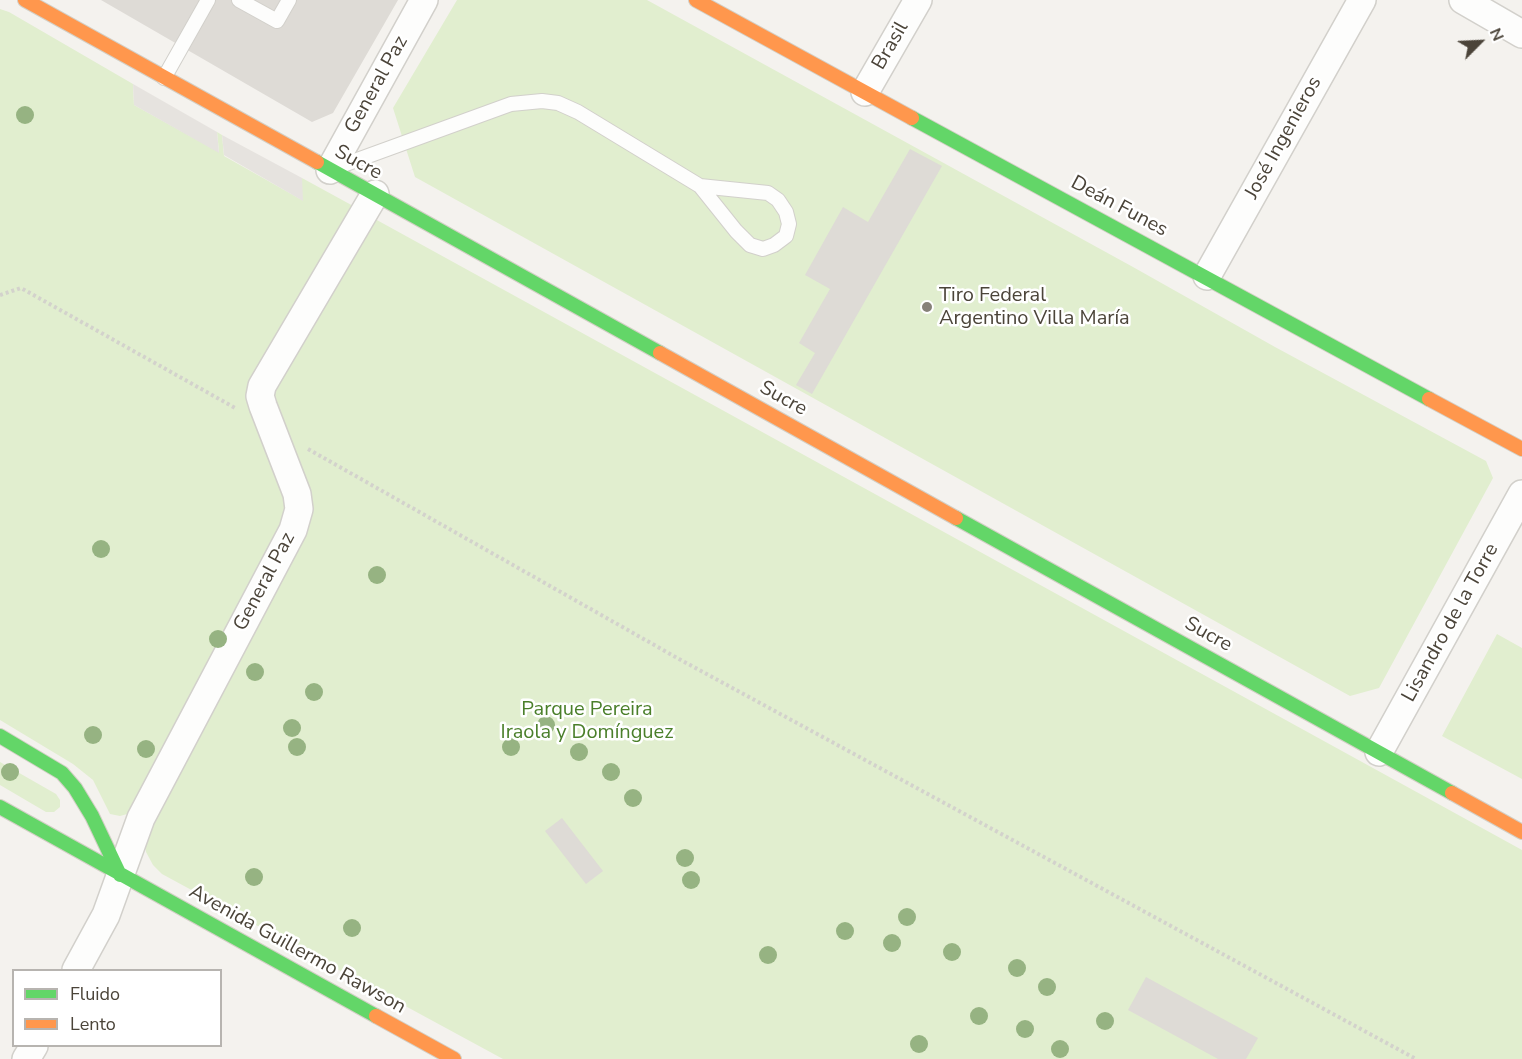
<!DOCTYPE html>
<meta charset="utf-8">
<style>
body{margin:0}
#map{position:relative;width:1522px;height:1059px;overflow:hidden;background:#f4f2ee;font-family:"Nunito Sans",sans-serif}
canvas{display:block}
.legend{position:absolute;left:12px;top:969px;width:210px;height:78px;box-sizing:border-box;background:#fff;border:2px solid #b7b4b0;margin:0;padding:8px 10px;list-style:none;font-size:18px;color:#4b4439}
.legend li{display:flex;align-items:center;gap:12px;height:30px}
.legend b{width:30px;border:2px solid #b7b4b0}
.north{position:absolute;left:1450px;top:12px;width:60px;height:60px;-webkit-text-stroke:4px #fff;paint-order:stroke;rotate:66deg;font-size:16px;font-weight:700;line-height:24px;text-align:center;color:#4b4439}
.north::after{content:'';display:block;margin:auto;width:21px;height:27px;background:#4b4439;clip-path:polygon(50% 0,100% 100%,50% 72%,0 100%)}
</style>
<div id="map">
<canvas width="1522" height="1059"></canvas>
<ul class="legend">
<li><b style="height:8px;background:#63d668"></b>Fluido</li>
<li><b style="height:8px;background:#ff974d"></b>Lento</li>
</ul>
<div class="north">N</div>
</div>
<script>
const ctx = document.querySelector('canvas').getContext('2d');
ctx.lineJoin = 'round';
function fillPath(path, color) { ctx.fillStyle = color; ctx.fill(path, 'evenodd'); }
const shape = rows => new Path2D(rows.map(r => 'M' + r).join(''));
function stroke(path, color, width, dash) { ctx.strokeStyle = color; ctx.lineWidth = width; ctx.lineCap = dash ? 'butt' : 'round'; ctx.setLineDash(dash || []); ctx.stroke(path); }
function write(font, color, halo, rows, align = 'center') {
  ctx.font = font + ' "Nunito Sans",sans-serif'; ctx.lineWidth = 5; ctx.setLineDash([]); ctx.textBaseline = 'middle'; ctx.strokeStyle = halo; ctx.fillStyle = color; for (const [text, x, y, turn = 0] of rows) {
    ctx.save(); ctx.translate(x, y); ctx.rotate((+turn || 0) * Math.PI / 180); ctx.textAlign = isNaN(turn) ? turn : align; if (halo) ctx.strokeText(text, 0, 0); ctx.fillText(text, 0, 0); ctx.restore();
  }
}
fillPath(shape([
 [457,0,647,0,1133,267,1275,347,1486,461,1493,478,1379,688,1350,696,415,177,393,108],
 [0,9,9,12,133,84,134,105,219,152,217,132,222,135,224,156,302,200,302,178,355,207,269,397,375,219,1522,850,1522,1059,503,1059,162,874,153,865,146,852,144,839,289,509,131,813,120,816,110,814,93,780,73,764,0,720],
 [1497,634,1522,648,1522,779,1442,736],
 [0,762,56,794,60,800,60,807,54,812,46,812,0,785]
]), '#e1eecf');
fillPath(shape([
 [133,84,217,132,219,153,134,105],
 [222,135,302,178,303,201,224,155]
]), '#e6e3df');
fillPath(shape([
 [101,0,398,0,333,113,312,122],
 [910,149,942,166,812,394,796,385,815,353,799,343,830,289,805,275,843,207,868,222],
 [562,818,603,871,586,884,545,831],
 [1146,977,1258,1038,1246,1059,1218,1059,1128,1010]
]), '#dedbd6');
const lane = shape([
 [239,0,277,21,289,0],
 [164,78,208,0],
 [335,168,511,104,542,101,558,103,578,112,700,186,736,231,750,245,763,249,774,245,786,236,789,224,786,212,778,200,768,193,700,186]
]);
const street = shape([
 [1463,0,1522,34],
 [865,92,918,0],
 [330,170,424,0],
 [1207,276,1362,0],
 [1379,752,1522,494],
 [76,970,106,915,141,818,293,530,299,509,297,494,263,406,260,396,262,386,375,194],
 [26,1059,34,1046]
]);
const fast = shape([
 [912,118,1429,399],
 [317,162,660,353],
 [956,518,1452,793],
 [0,736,62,773,75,788,92,816,120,875],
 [0,807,376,1016]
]);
const slow = shape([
 [25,0,317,162],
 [696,0,912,118],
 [660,353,956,518],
 [1429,399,1522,449],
 [1452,793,1522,832],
 [376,1016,454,1059]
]);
stroke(lane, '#d2d0cb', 16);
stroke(street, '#d2d0cb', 30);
stroke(fast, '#d3cfc5', 16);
stroke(slow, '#d3cfc5', 16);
stroke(shape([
 [0,295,21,288,237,409],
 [308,449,679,659,1416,1059]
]), '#d3d2cc', 4, [3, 3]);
stroke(lane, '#fdfdfc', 14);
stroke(street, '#fdfdfc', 27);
stroke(fast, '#63d668', 14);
stroke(slow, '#ff974d', 14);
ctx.fillStyle = '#96b382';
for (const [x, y] of [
 [25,115],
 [101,549],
 [377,575],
 [218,639],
 [255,672],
 [314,692],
 [546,725],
 [292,728],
 [93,735],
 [297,747],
 [511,747],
 [146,749],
 [579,752],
 [10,772],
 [611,772],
 [633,798],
 [685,858],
 [254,877],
 [691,880],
 [907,917],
 [352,928],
 [845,931],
 [892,943],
 [952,952],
 [768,955],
 [1017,968],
 [1047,987],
 [979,1016],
 [1105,1021],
 [1025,1029],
 [919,1044],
 [1060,1049]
]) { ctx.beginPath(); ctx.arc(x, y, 9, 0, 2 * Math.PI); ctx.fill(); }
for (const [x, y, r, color] of [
 [927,307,6,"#868178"]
]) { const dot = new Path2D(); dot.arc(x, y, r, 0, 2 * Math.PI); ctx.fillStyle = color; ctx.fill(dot); stroke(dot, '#fff', 2); }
write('20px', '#4b4439', '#fff', [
 ["Brasil",891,46,-60],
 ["General Paz",377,85,-61],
 ["José Ingenieros",1284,138,-61],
 ["Sucre",358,163,29],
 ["Deán Funes",1119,207,28],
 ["Sucre",783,399,29],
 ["General Paz",265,582,-62],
 ["Lisandro de la Torre",1451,623,-61],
 ["Sucre",1208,635,29],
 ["Avenida Guillermo Rawson",297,950,29]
]);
write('20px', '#4b4439', '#fff', [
 ["Tiro Federal",939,296],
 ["Argentino Villa María",939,319]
], 'left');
write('20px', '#4a7f2a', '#fff', [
 ["Parque Pereira",587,710],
 ["Iraola y Domínguez",587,733]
]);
</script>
